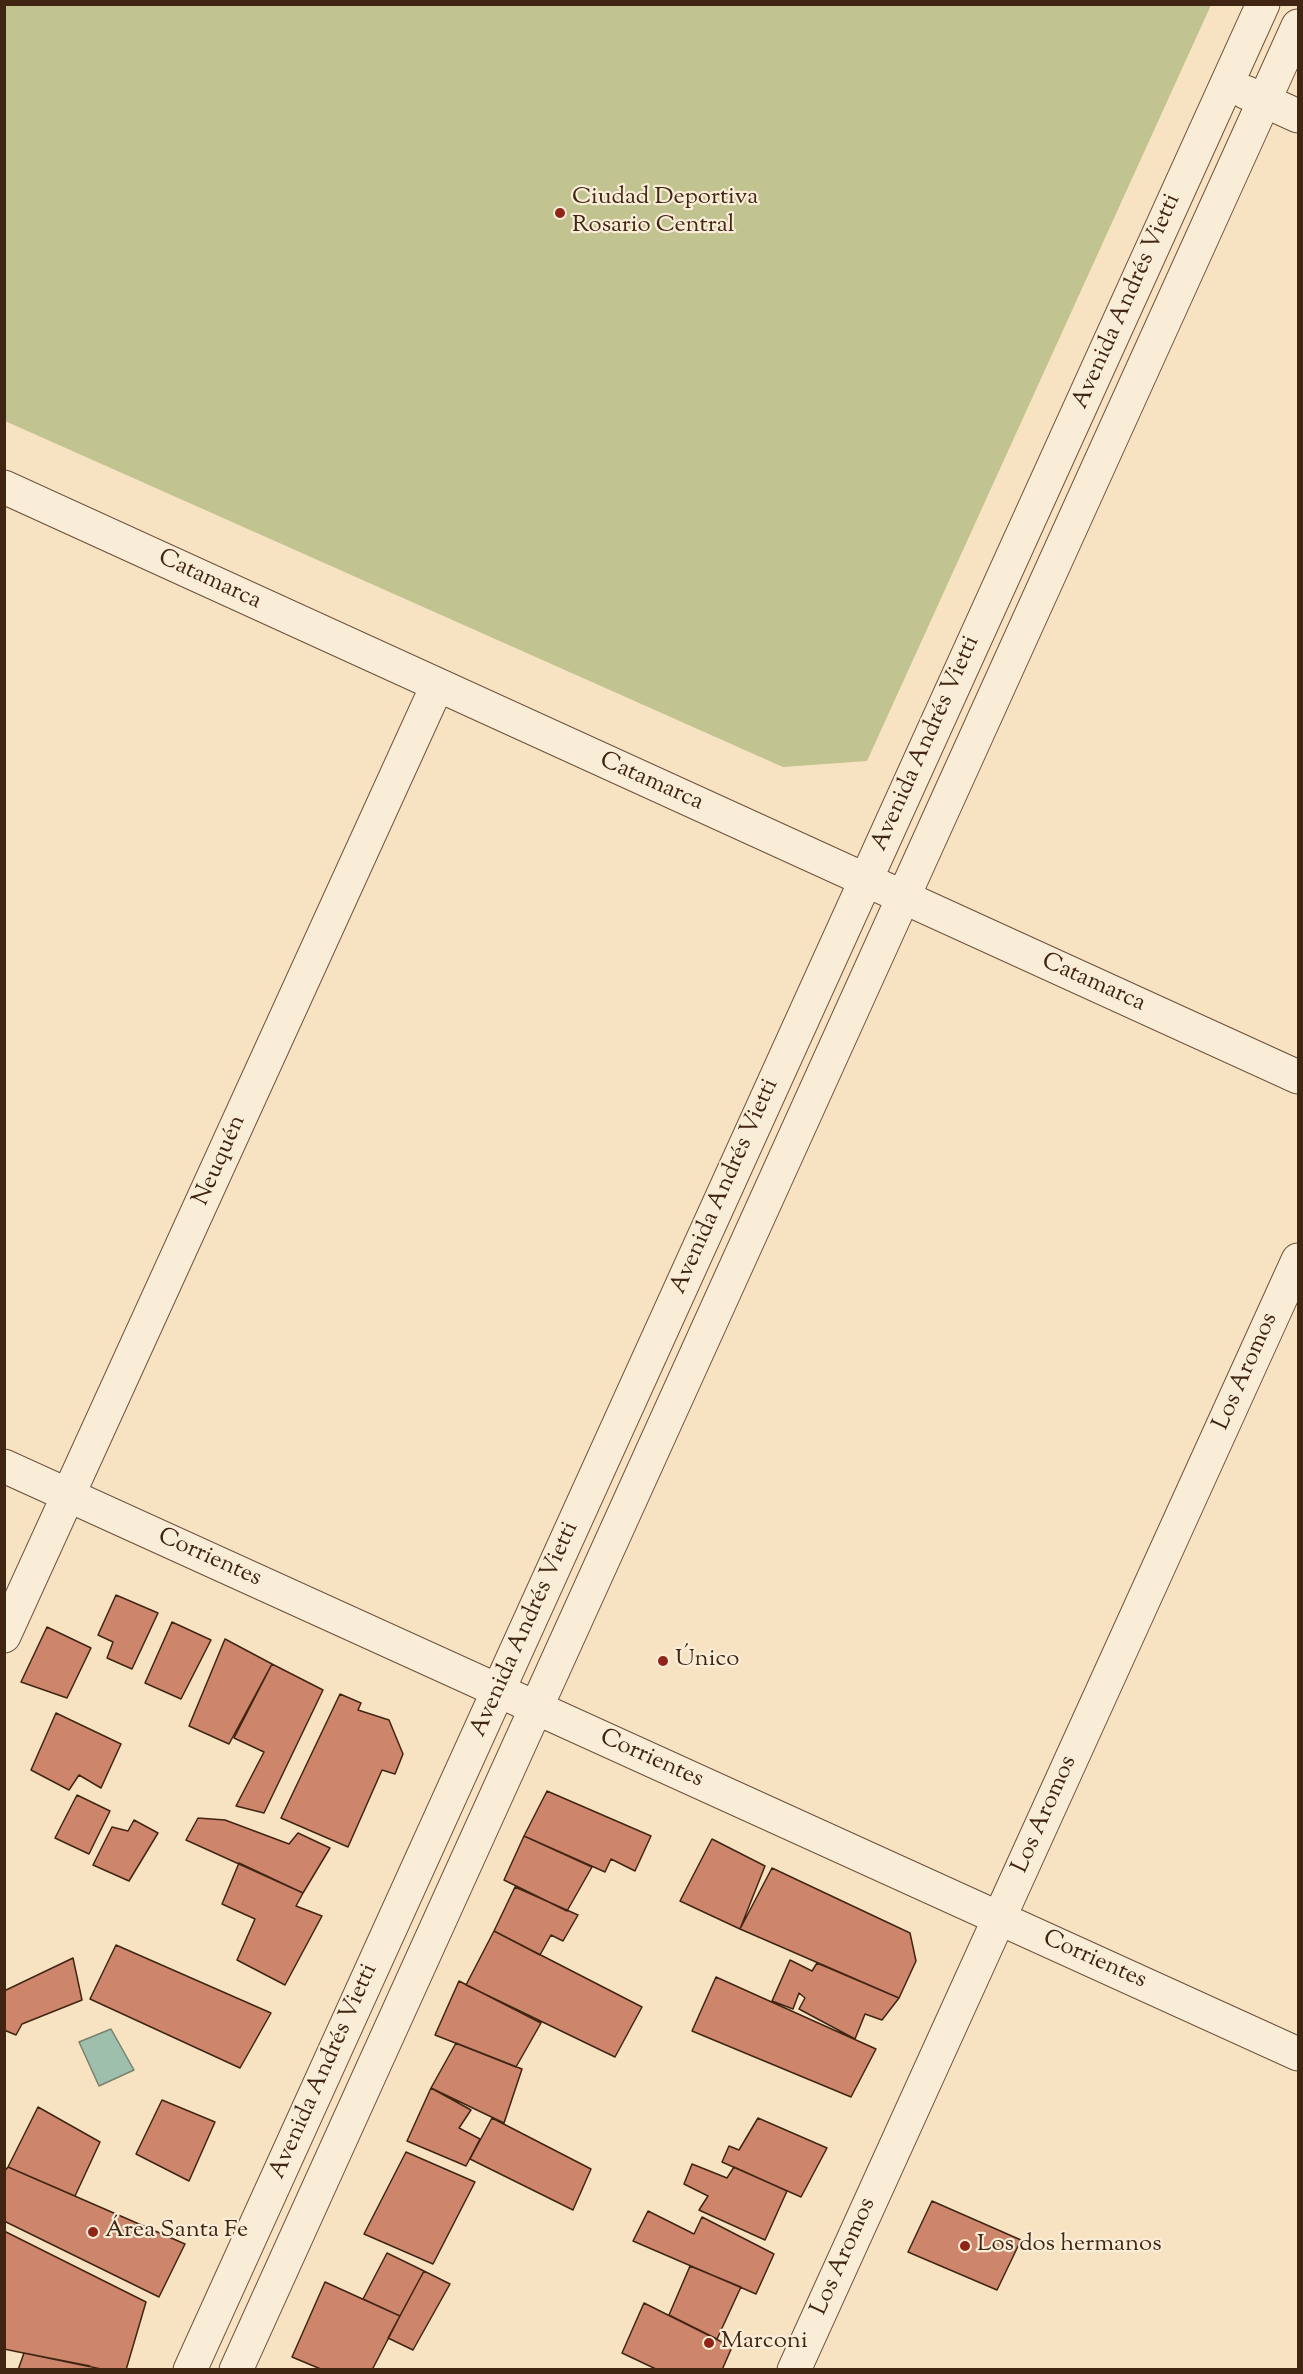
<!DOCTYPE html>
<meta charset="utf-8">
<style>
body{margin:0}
#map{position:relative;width:1303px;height:2374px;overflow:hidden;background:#f7e3c2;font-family:"Sorts Mill Goudy",serif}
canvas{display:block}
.frame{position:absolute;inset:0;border:6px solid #412513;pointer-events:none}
</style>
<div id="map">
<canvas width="1303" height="2374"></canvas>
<div class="frame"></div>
</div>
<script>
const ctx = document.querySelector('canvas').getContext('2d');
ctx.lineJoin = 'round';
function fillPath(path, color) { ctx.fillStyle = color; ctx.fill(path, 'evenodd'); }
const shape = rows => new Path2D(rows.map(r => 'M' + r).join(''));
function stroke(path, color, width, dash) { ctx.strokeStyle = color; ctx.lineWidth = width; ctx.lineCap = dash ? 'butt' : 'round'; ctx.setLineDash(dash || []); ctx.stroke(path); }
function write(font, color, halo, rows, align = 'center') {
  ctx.font = font + ' "Sorts Mill Goudy",serif'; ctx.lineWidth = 4.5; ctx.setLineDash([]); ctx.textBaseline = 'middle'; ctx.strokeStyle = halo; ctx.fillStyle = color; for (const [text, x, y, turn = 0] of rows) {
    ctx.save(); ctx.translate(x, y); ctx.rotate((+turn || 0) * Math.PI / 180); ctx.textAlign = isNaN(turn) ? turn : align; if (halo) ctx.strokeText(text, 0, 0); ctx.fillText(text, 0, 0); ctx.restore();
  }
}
fillPath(shape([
 [5,4,1211,4,1211,5,867,761,783,767,5,421]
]), '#c1c390');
const water = shape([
 [111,2029,134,2070,99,2086,79,2042,111,2029]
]);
fillPath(water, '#9ebfac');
stroke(water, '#79816f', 1.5);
const building = shape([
 [116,1595,158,1613,132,1669,107,1658,113,1642,98,1635,116,1595],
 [172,1622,211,1640,181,1699,145,1683,172,1622],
 [47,1627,91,1648,67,1698,21,1682,47,1627],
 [225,1639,272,1664,229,1744,189,1726,225,1639],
 [272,1664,323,1690,264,1813,236,1806,264,1752,234,1738,272,1664],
 [340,1694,361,1703,358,1710,389,1720,403,1754,395,1774,382,1770,348,1847,281,1818,340,1694],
 [56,1713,121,1744,101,1788,79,1775,69,1790,31,1770,56,1713],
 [547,1791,651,1836,635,1871,611,1859,605,1872,524,1836,547,1791],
 [77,1795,110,1811,89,1854,55,1838,77,1795],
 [198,1818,225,1820,289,1844,298,1833,330,1848,303,1893,186,1840,198,1818],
 [134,1820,158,1833,129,1881,93,1865,112,1827,128,1831,134,1820],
 [524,1836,592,1867,567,1911,504,1880,524,1836],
 [712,1839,765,1866,740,1929,680,1901,712,1839],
 [239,1863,303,1893,296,1906,322,1916,285,1985,237,1960,255,1919,222,1904,239,1863],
 [772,1868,910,1933,916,1961,899,1998,740,1929,772,1868],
 [515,1887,578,1915,563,1941,551,1935,540,1955,494,1931,515,1887],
 [494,1931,642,2007,615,2057,466,1985,494,1931],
 [116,1945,271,2013,240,2068,90,1999,116,1945],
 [73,1958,82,2000,22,2024,16,2035,4,2030,4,1991,73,1958],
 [790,1960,812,1971,817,1963,899,1998,882,2020,865,2014,855,2039,799,2009,805,1998,799,1993,793,2009,772,2001,790,1960],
 [716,1977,876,2049,851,2097,692,2031,716,1977],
 [459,1981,541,2023,516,2067,435,2035,459,1981],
 [456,2043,522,2069,504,2123,431,2088,456,2043],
 [431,2088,471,2110,459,2128,480,2139,466,2166,407,2141,431,2088],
 [162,2100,215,2122,189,2181,136,2154,162,2100],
 [38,2107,100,2142,75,2196,8,2167,38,2107],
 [492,2118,591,2169,573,2210,470,2159,492,2118],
 [758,2118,827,2148,801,2197,722,2162,729,2146,739,2150,758,2118],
 [406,2152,475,2182,433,2264,364,2234,406,2152],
 [692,2164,727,2178,734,2167,787,2191,765,2240,699,2210,708,2196,684,2184,692,2164],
 [8,2167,185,2244,159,2297,4,2221,4,2172,8,2167],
 [932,2201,1021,2240,997,2290,908,2252,932,2201],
 [648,2211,694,2234,702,2217,774,2254,756,2294,633,2241,648,2211],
 [4,2231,146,2302,126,2370,106,2370,4,2349,4,2231],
 [387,2253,424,2271,400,2316,363,2299,387,2253],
 [690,2266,741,2287,717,2339,669,2315,690,2266],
 [424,2271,450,2284,413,2350,388,2338,424,2271],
 [325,2282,400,2316,372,2370,323,2370,292,2357,325,2282],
 [644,2303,732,2347,722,2370,658,2370,622,2353,644,2303],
 [24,2353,90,2366,89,2370,18,2370,24,2353]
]);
fillPath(building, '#cd866c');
stroke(building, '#412513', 1.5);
const minor = shape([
 [1245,92,1298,116],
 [4,487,1298,1077],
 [4,1466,1298,2054],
 [4,1636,437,686],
 [190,2370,1263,4],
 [236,2370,1298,26],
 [794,2370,1298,1260]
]);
stroke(minor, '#6e543f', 35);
stroke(minor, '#faedd7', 33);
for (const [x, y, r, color] of [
 [560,213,6,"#8f2418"],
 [663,1661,6,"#8f2418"],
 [93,2232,6,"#8f2418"],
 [965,2246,6,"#8f2418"],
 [709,2343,6,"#8f2418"]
]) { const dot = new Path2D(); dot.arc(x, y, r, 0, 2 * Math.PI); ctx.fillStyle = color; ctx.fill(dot); stroke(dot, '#faedd7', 2); }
write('24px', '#412513', '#faedd7', [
 ["Ciudad Deportiva",572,199],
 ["Rosario Central",572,227],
 ["Único",675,1661],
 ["Área Santa Fe",105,2232],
 ["Los dos hermanos",977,2246],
 ["Marconi",721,2343]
], 'left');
write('24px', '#412513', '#faedd7', [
 ["Avenida Andrés Vietti",1128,302,-66],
 ["Catamarca",209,581,25],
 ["Avenida Andrés Vietti",927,744,-66],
 ["Catamarca",651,783,24],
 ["Catamarca",1093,984,24],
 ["Neuquén",221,1161,-66],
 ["Avenida Andrés Vietti",726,1187,-66],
 ["Los Aromos",1247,1372,-66],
 ["Corrientes",209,1559,24],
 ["Avenida Andrés Vietti",526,1630,-66],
 ["Corrientes",651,1760,24],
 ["Los Aromos",1046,1815,-66],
 ["Corrientes",1094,1961,24],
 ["Avenida Andrés Vietti",325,2072,-66],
 ["Los Aromos",845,2257,-66]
]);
</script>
